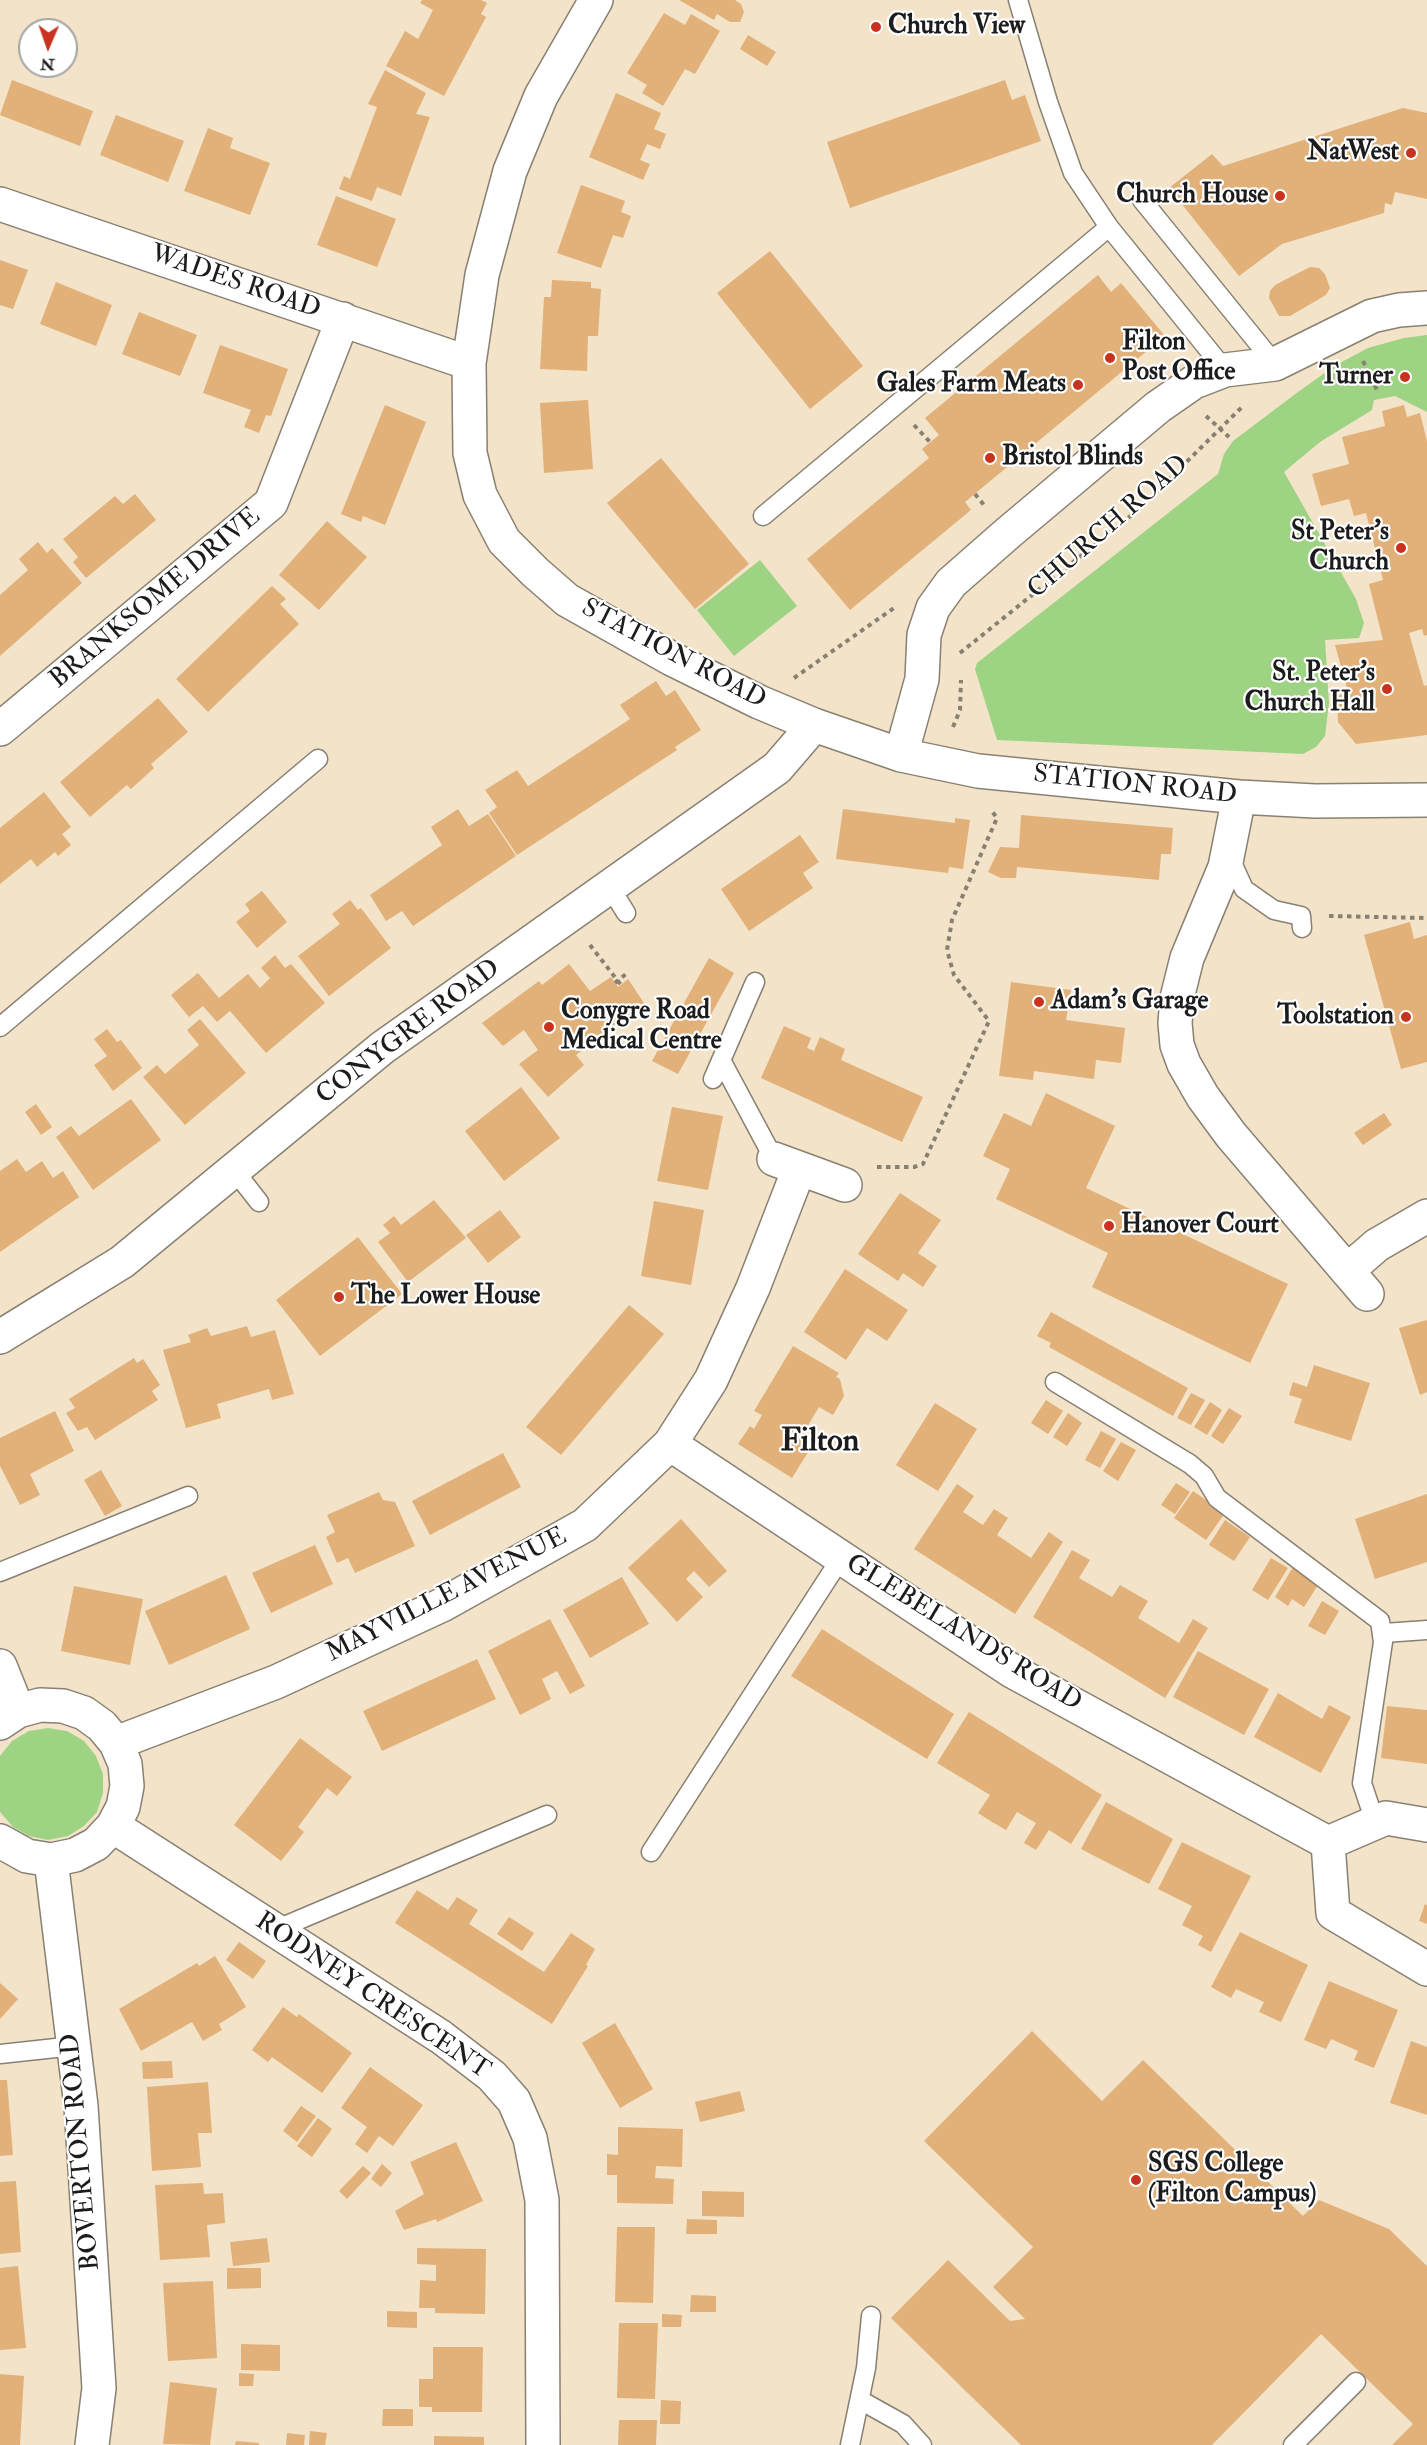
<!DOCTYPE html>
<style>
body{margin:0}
#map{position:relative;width:1427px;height:2445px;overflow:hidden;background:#f3e3c9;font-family:"IM FELL Double Pica",serif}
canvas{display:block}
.north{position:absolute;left:18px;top:18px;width:60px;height:60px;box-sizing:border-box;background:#fff;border:2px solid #a4a4a4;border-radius:50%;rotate:182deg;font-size:16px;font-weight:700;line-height:24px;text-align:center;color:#1c1c1c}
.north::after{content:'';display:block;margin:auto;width:21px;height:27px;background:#c8321e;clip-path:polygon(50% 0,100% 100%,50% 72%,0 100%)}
</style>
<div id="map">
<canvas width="1427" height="2445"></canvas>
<div class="north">N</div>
</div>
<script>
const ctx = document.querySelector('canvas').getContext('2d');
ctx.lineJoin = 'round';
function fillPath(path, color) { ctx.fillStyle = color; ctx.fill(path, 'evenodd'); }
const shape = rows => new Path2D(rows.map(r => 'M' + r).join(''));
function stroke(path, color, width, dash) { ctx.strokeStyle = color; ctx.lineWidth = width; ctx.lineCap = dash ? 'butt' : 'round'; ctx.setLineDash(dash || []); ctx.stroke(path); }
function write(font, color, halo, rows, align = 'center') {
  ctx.font = font + ' "IM FELL Double Pica",serif'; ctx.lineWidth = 4.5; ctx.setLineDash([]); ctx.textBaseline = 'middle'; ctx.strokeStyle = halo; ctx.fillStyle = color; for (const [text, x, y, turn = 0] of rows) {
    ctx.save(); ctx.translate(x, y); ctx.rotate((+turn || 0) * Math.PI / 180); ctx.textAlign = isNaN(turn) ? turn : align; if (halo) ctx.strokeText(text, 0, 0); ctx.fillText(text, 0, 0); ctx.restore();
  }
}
fillPath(shape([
 [1427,335,1427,412,1395,396,1374,400,1372,410,1320,442,1284,472,1356,599,1364,623,1359,638,1325,640,1329,703,1325,736,1316,747,1303,754,997,740,975,669,977,663,1218,474,1224,454,1233,441,1298,392,1336,365,1368,348,1404,338],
 [760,560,797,606,734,656,697,610],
 [48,1728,67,1731,84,1741,96,1756,103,1774,103,1793,97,1812,84,1826,68,1836,48,1840,29,1836,13,1827,0,1812,0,1756,12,1741,29,1731]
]), '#9ed384');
fillPath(shape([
 [422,0,481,0,487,3,481,14,486,17,444,96,386,66,405,31,418,39,425,26,433,10,420,3],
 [679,0,735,0,741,4,744,12,740,22,730,22,717,14,714,20],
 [664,13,685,25,691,14,720,31,695,74,685,69,663,106,642,93,647,85,627,73],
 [748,35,776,52,767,66,740,49],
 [385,70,426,93,416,114,430,117,401,196,377,187,372,201,339,189,344,176,350,179,377,107,368,104],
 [12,80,93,111,80,146,0,115],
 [1005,80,1012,100,1025,95,1041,141,850,208,827,142],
 [616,93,661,113,654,129,666,134,660,149,647,144,640,160,650,164,643,180,589,157],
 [1403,108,1427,113,1427,199,1395,192,1392,205,1385,203,1384,213,1282,244,1239,276,1169,188,1212,154,1223,166],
 [116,115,184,141,168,182,100,155],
 [208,128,233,138,230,148,270,163,250,215,184,191],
 [581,185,625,201,621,212,631,216,623,238,613,235,601,268,557,253],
 [336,196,396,219,377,267,317,245],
 [770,251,863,366,810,409,717,293],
 [0,260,28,270,13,309,0,305],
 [1310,267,1319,268,1325,274,1330,288,1326,295,1290,316,1279,316,1269,298,1270,291,1275,285],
 [1098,275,1111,292,1121,283,1165,336,965,502,971,510,850,610,807,559,929,458,922,449,939,435,925,418],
 [552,280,591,282,591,288,601,289,598,336,588,336,587,371,540,369,544,297,551,297],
 [56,282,112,305,96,346,40,324],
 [139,312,197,335,180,376,122,354],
 [220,345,288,369,271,416,266,415,259,433,244,427,251,410,203,393],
 [588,400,593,469,544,473,540,403],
 [385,405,426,422,385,525,363,516,361,522,341,514],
 [1404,405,1407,417,1420,413,1427,441,1427,635,1424,636,1422,629,1409,633,1424,686,1427,685,1427,735,1356,744,1338,722,1337,696,1348,692,1335,645,1383,640,1369,584,1383,580,1366,513,1354,516,1349,499,1321,506,1312,474,1349,464,1342,437,1385,426,1382,411],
 [661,458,749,564,695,609,607,503],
 [135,494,156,520,86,578,73,562,78,557,63,539,115,496,123,504],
 [327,521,367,557,319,610,279,575],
 [38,542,47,553,52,548,82,583,0,656,0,595,28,570,19,559],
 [272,586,286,599,280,604,299,624,208,712,176,679],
 [656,681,666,696,675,690,701,730,675,747,677,750,517,855,489,813,497,807,485,790,517,770,528,786,630,719,620,705],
 [158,698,188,732,151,764,154,768,142,779,131,789,127,785,90,817,60,782],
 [44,792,71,827,62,834,71,845,58,856,55,852,37,867,31,859,0,884,0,828],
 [458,809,469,826,488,814,516,856,413,926,402,911,386,921,370,895,442,845,431,827],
 [843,809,955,823,955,818,970,820,963,869,949,867,948,873,836,859],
 [1021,815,1173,828,1171,854,1161,854,1159,880,1017,867,1016,878,1001,878,988,872,1000,847,1019,848],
 [800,835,819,862,803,873,813,888,749,931,721,889],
 [262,891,287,922,257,948,236,922,250,911,245,904],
 [350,900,358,910,361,908,391,948,329,996,298,956,340,924,332,914],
 [1410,922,1414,939,1427,935,1427,1062,1401,1069,1364,935],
 [275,955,285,968,291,964,325,1003,266,1053,230,1011,217,1022,203,1006,189,1017,171,995,198,973,219,998,248,974,260,988,270,978,261,968],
 [709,958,734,973,678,1074,652,1061],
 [569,964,590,991,611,977,618,987,628,979,644,1003,576,1055,584,1065,548,1097,519,1064,538,1050,524,1030,503,1046,482,1023,539,981,542,985],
 [1011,982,1071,990,1066,1020,1125,1028,1121,1063,1096,1060,1094,1079,1034,1071,1033,1080,999,1076],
 [200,1019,246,1073,185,1125,143,1077,157,1065,165,1074,199,1045,187,1030],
 [784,1026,811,1038,807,1048,814,1051,820,1037,845,1049,841,1060,923,1097,902,1142,761,1078],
 [107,1029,117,1042,121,1040,142,1068,113,1091,94,1065,107,1056,94,1039],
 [521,1087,560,1138,504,1181,465,1131],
 [1046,1093,1115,1126,1086,1188,1288,1284,1250,1363,1092,1287,1108,1253,996,1199,1010,1169,983,1156,1004,1113,1031,1126],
 [131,1099,161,1140,93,1190,56,1137,71,1126,79,1136],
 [36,1104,52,1127,41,1135,25,1112],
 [672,1107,723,1116,708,1190,657,1181],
 [1384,1113,1392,1125,1363,1145,1354,1133],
 [17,1159,26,1172,42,1161,53,1178,63,1171,79,1197,0,1252,0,1171],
 [900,1193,941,1220,918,1253,937,1266,923,1287,903,1273,898,1281,858,1254],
 [434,1200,466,1238,408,1282,378,1242,390,1233,383,1225,394,1216,401,1225],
 [654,1201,704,1210,691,1285,641,1276],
 [500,1210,521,1237,488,1263,466,1235],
 [358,1237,402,1294,320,1356,276,1300],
 [845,1269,908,1310,887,1341,867,1328,846,1360,804,1332],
 [629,1305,664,1334,561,1455,526,1427],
 [1051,1312,1188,1388,1173,1416,1049,1347,1051,1343,1037,1336],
 [1427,1320,1427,1392,1420,1395,1399,1328],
 [247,1326,251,1337,275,1330,294,1394,272,1400,269,1389,217,1404,221,1418,186,1428,163,1350,191,1342,188,1335,207,1328,211,1336],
 [793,1346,839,1373,836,1377,840,1379,844,1396,833,1415,819,1407,800,1439,812,1446,792,1478,738,1444,750,1426,754,1429,762,1415,754,1411],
 [134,1358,137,1363,143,1359,160,1385,152,1391,158,1400,95,1440,87,1427,78,1431,66,1413,75,1408,69,1399],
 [1314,1365,1370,1383,1351,1441,1294,1423,1302,1399,1289,1395,1293,1382,1307,1387],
 [1191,1393,1205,1400,1191,1425,1177,1418],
 [1046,1400,1063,1411,1048,1434,1031,1423],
 [1210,1402,1222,1410,1207,1435,1194,1427],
 [935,1403,977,1429,938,1491,896,1465],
 [1229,1408,1242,1416,1223,1444,1211,1436],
 [55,1411,74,1451,30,1474,40,1495,20,1505,0,1466,0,1438],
 [1068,1413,1082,1423,1067,1446,1053,1437],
 [1101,1431,1116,1439,1100,1468,1085,1460],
 [1121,1442,1136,1450,1118,1481,1103,1471],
 [503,1453,521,1487,430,1535,412,1501],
 [101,1470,122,1506,105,1516,84,1480],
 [1176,1483,1190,1492,1175,1514,1161,1505],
 [957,1484,974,1496,963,1512,983,1525,994,1509,1008,1518,997,1535,1031,1558,1049,1532,1063,1542,1015,1614,914,1549],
 [1193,1491,1225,1513,1206,1540,1174,1518],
 [379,1492,383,1500,395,1502,415,1546,355,1573,348,1558,337,1563,326,1537,335,1532,327,1515],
 [1427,1494,1427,1562,1375,1579,1355,1519],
 [681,1519,727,1571,709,1587,694,1571,686,1579,703,1597,677,1622,628,1568],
 [1225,1520,1250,1537,1234,1561,1209,1545],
 [315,1545,333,1584,271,1613,252,1573],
 [1072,1550,1090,1560,1079,1578,1112,1597,1120,1585,1148,1601,1138,1618,1179,1643,1193,1619,1208,1628,1165,1698,1033,1617],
 [1271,1558,1288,1568,1268,1600,1252,1590],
 [1293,1567,1318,1585,1304,1607,1292,1599,1288,1606,1275,1597],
 [226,1575,250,1629,169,1665,145,1611],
 [622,1577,649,1624,590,1658,563,1610],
 [74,1586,143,1599,130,1665,61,1651],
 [1322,1601,1339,1611,1325,1635,1308,1626],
 [550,1619,585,1686,570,1694,557,1671,542,1679,551,1699,520,1715,488,1651],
 [822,1629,954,1714,927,1759,791,1676],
 [1198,1651,1269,1689,1244,1735,1173,1697],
 [477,1659,496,1699,382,1751,363,1711],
 [1278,1693,1322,1719,1329,1705,1351,1717,1321,1773,1254,1737],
 [1387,1706,1427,1710,1427,1764,1381,1758],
 [969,1712,1102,1795,1071,1844,1049,1830,1036,1850,1024,1843,1036,1823,1017,1812,1006,1830,992,1822,978,1813,990,1795,937,1763],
 [300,1738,352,1777,337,1796,327,1788,298,1827,304,1832,281,1861,234,1825],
 [1106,1802,1173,1839,1149,1884,1081,1849],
 [1182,1842,1251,1876,1211,1952,1198,1945,1203,1936,1182,1925,1192,1906,1158,1889],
 [417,1890,448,1910,457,1897,478,1910,469,1924,544,1972,571,1933,595,1949,586,1965,588,1966,552,2024,395,1923],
 [1425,1904,1427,1905,1427,1924,1419,1921],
 [509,1917,534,1933,522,1951,497,1934],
 [1240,1932,1308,1965,1281,2022,1259,2012,1264,2002,1236,1989,1231,1998,1211,1987],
 [239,1942,266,1961,253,1979,226,1960],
 [215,1956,246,2007,219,2024,222,2030,203,2041,192,2022,141,2051,119,2009,197,1963,199,1966],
 [1329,1981,1398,2010,1374,2068,1354,2060,1358,2051,1331,2039,1326,2049,1304,2040],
 [0,1983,18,1999,0,2019],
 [283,2007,297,2017,299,2014,352,2053,322,2093,272,2057,268,2062,252,2050],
 [615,2023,653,2089,620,2108,582,2043],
 [1032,2031,1102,2101,1143,2060,1303,2216,1319,2200,1389,2229,1427,2266,1427,2445,1392,2445,1413,2424,1321,2334,1212,2445,1021,2445,891,2318,948,2260,1010,2321,1025,2319,993,2287,1033,2247,924,2141],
 [1411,2041,1427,2047,1427,2115,1390,2103],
 [172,2061,173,2078,143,2079,142,2062],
 [370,2067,423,2105,393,2146,379,2136,367,2153,355,2144,367,2127,341,2108],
 [0,2080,7,2080,13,2155,0,2156],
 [208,2082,212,2133,198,2133,201,2167,152,2171,147,2087],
 [740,2091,745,2111,700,2122,695,2102],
 [301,2106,316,2116,297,2142,283,2131],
 [318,2118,332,2129,312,2157,297,2146],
 [618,2127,683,2129,682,2167,656,2166,655,2178,674,2179,673,2204,617,2203,617,2175,607,2175,607,2154,618,2155],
 [456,2142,483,2201,437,2222,436,2219,404,2230,395,2211,424,2194,410,2162],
 [382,2164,392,2173,381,2187,371,2179],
 [363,2166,371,2173,347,2199,339,2191],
 [16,2181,21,2252,0,2254,0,2182],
 [203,2183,204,2194,223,2193,225,2223,207,2225,210,2257,160,2260,155,2185],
 [702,2191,744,2192,744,2217,702,2216],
 [687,2219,717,2220,717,2234,686,2234],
 [617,2227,655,2227,653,2303,615,2302],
 [267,2238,270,2262,233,2266,230,2242],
 [417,2248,486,2249,485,2314,435,2313,435,2308,419,2308,420,2280,436,2281,436,2265,417,2264],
 [18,2266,26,2348,0,2350,0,2268],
 [227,2268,261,2268,261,2288,227,2289],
 [213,2281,217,2358,168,2361,163,2283],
 [691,2295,716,2296,716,2312,690,2312],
 [387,2311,417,2312,417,2328,387,2327],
 [662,2314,682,2315,681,2327,662,2327],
 [619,2323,658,2323,655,2399,617,2398],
 [241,2344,280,2345,280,2371,241,2370],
 [433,2347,483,2347,482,2412,432,2412,432,2407,419,2407,419,2379,433,2379],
 [239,2373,254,2374,253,2386,239,2386],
 [0,2374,24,2376,20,2445,0,2445],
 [170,2382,217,2388,210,2445,163,2444],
 [661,2400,681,2401,680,2424,660,2424],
 [383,2409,413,2409,413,2426,382,2426],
 [619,2420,657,2420,656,2445,618,2445],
 [310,2431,327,2433,325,2445,309,2445],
 [287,2433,305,2435,304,2445,286,2445],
 [434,2436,484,2437,484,2445,434,2445],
 [236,2441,259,2443,259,2445,235,2445]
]), '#e1b179');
const service = shape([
 [1018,0,1048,102,1073,173,1109,227,1225,370],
 [1142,200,1275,364],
 [763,516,1109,227],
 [1229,856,1244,889,1274,910,1301,916,1302,928],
 [610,887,626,913],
 [0,1027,318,759],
 [721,1060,774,1159],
 [713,1079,755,982],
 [234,1170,259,1202],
 [1055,1382,1190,1464,1204,1476,1217,1498,1380,1621,1383,1642,1362,1783,1375,1822],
 [0,1572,188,1496],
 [1384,1633,1427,1630],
 [651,1852,841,1558],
 [275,1930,547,1815],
 [0,2054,74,2046],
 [860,2400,903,2424,922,2445],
 [850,2445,866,2368,871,2316],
 [1293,2445,1356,2382]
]);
const minor = shape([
 [596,0,541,96,510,171,482,275,469,363,470,453,480,495,504,541,535,572,567,600,672,659,759,702,814,725,901,755,978,771,1239,797,1315,801,1427,800],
 [0,204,469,363],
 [0,729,271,503,343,319],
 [901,755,922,679,924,635,933,608,951,583,1008,533,1158,407,1194,382,1225,370,1275,364,1372,316,1399,310,1427,308],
 [1239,797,1225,867,1187,958,1177,998,1175,1023,1177,1045,1184,1064,1203,1097,1231,1135,1367,1294],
 [774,1159,845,1185],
 [1347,1271,1377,1245,1427,1216],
 [0,1337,122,1262,382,1048,777,768,814,725],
 [670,1444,1012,1671,1328,1843,1386,1818,1427,1825],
 [0,1666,18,1711],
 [0,1723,18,1711,40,1705,63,1706,84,1713,102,1726,116,1743,125,1764,127,1786,123,1807,113,1826,96,1844,75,1855,51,1860,27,1856,0,1841],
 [116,1743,276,1682,442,1605,585,1525,670,1444,711,1380,753,1288,799,1169],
 [113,1826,441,2037,492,2076,514,2101,530,2138,542,2200,543,2445],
 [1328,1843,1333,1913,1427,1969],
 [51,1860,81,2106,99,2388,92,2445]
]);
stroke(service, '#888072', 21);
stroke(minor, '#888072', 36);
stroke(shape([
 [1363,361,1378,392],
 [1206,416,1229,437],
 [914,425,930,442],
 [975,494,984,505],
 [960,653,1139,509,1243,406],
 [794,678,894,608],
 [953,727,960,710,961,680],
 [1329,916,1427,918],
 [590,945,621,985],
 [615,983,626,974],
 [877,1167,914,1167,923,1164,989,1021,954,975,947,950,952,920,997,818,991,810]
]), '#888072', 4, [4.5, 4.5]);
stroke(service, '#fff', 18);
stroke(minor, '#fff', 33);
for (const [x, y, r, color] of [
 [876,27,6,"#c8321e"],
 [1411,153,6,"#c8321e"],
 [1280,196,6,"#c8321e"],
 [1110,358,6,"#c8321e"],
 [1405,377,6,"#c8321e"],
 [1078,385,6,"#c8321e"],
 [990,458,6,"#c8321e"],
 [1401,548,6,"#c8321e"],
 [1387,689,6,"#c8321e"],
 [1039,1002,6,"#c8321e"],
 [1406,1017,6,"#c8321e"],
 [549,1027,6,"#c8321e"],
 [1109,1226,6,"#c8321e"],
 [339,1297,6,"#c8321e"],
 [1136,2180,6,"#c8321e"]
]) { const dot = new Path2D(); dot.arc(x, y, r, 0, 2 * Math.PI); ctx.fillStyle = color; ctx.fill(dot); stroke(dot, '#fff', 2); }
write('bold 26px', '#1c1c1c', '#fff', [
 ["Church View",888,27],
 ["NatWest",1399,153,"right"],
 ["Church House",1268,196,"right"],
 ["Filton",1122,343],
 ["Post Office",1122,373],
 ["Turner",1393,377,"right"],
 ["Gales Farm Meats",1066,385,"right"],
 ["Bristol Blinds",1002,458],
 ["St Peter's",1389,533,"right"],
 ["Church",1389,563,"right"],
 ["St. Peter's",1375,674,"right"],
 ["Church Hall",1375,704,"right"],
 ["Adam's Garage",1051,1002],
 ["Conygre Road",561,1012],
 ["Medical Centre",561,1042],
 ["Toolstation",1394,1017,"right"],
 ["Hanover Court",1121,1226],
 ["The Lower House",351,1297],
 ["SGS College",1148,2165],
 ["(Filton Campus)",1148,2195]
], 'left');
write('26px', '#1c1c1c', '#fff', [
 ["WADES ROAD",235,283,19],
 ["CHURCH ROAD",1109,528,-41],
 ["BRANKSOME DRIVE",156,599,-40],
 ["STATION ROAD",673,655,28],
 ["STATION ROAD",1135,786,6],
 ["CONYGRE ROAD",409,1033,-37],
 ["MAYVILLE AVENUE",447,1596,-27],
 ["GLEBELANDS ROAD",963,1634,32],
 ["RODNEY CRESCENT",372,1997,34],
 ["BOVERTON ROAD",82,2152,-95]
]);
write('bold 32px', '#1c1c1c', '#fff', [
 ["Filton",820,1443]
]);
</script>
